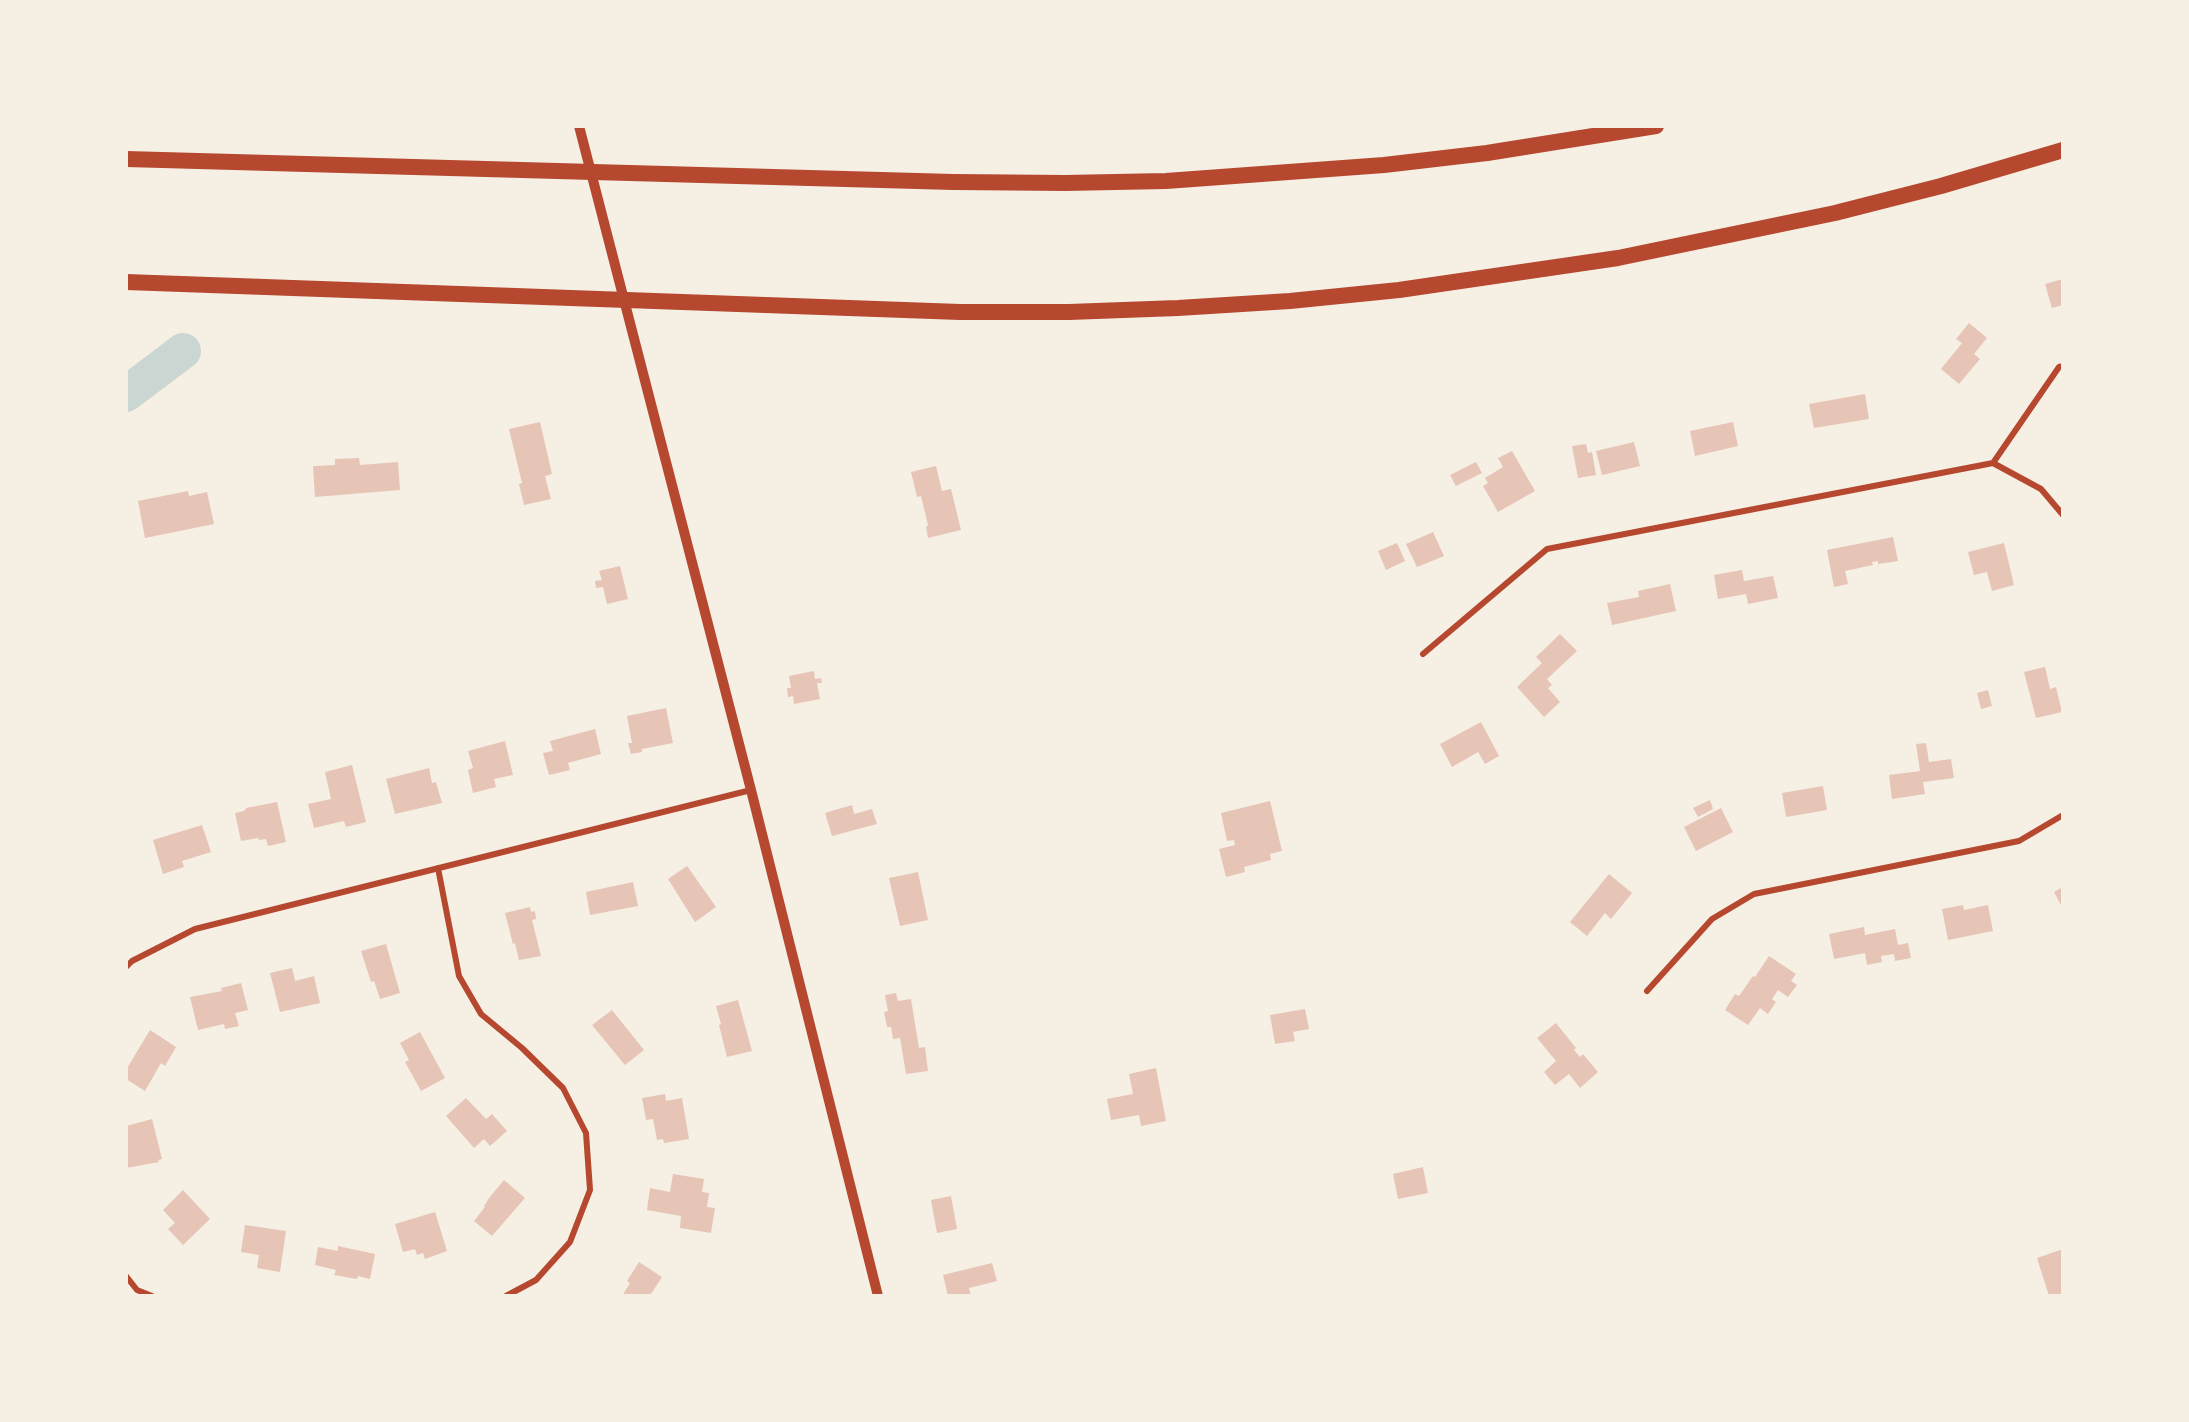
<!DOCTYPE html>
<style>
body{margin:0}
#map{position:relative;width:2189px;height:1422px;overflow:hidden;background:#f6efe4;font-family:"Zilla Slab",serif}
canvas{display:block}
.frame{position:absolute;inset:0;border:128px solid #f6efe4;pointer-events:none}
</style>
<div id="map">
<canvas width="2189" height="1422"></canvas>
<div class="frame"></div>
</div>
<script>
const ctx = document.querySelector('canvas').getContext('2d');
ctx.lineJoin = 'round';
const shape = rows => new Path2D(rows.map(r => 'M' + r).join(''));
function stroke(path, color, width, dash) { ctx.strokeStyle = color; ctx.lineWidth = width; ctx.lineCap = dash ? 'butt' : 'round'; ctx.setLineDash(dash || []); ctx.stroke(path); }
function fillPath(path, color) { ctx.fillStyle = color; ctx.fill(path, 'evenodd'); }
stroke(shape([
 [126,394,183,351]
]), '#c9d6d2', 36);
fillPath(shape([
 [2063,279,2063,305,2052,308,2045,284],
 [1969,323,1987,338,1974,354,1980,359,1959,384,1941,369,1962,343,1956,339],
 [1865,394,1869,419,1814,428,1809,404],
 [540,422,552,474,545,476,551,499,524,505,519,484,522,483,509,429],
 [1733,422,1738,446,1695,456,1690,431],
 [1634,442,1640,466,1602,475,1596,451],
 [1586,444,1588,453,1592,452,1596,475,1578,478,1572,446],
 [1512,451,1535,491,1498,512,1483,486,1488,483,1485,478,1503,467,1498,458],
 [359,458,360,465,398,462,400,490,315,497,313,466,335,465,335,459],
 [1476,462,1482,473,1456,486,1450,475],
 [936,466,942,491,951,489,961,530,928,538,926,527,928,525,921,496,917,497,911,472],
 [188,491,189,496,207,492,214,524,145,538,138,501],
 [1433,532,1444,556,1417,567,1406,544],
 [1893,537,1898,561,1878,564,1878,561,1872,562,1873,565,1845,571,1848,584,1834,587,1827,550],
 [1397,543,1405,561,1386,570,1378,551],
 [2004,543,2014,585,1992,591,1987,572,1974,575,1968,552],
 [620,566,628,599,607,604,603,587,596,588,595,581,602,580,599,571],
 [1742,570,1744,581,1773,576,1778,598,1748,604,1746,594,1718,599,1714,575],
 [1670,584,1676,611,1612,625,1607,603,1639,597,1638,591],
 [1560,634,1577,651,1547,679,1552,685,1548,688,1560,702,1544,717,1517,687,1542,663,1536,657],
 [2045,667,2050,689,2056,687,2062,712,2036,718,2024,672],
 [814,671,815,679,821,678,822,683,817,683,820,699,794,704,793,696,788,697,787,688,791,688,789,676],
 [1988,690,1992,706,1981,709,1977,693],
 [666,708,673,743,642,749,642,752,631,754,628,743,632,743,627,716],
 [1481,722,1499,756,1485,764,1478,752,1452,767,1440,744],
 [595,729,601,754,568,763,570,770,549,775,543,753,553,751,550,741],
 [505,741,513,775,494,779,496,787,473,793,468,770,473,768,468,751],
 [1926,743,1929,762,1951,759,1954,778,1923,782,1925,794,1892,799,1889,775,1920,771,1916,744],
 [352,765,366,822,346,827,344,821,314,828,308,804,331,799,325,772],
 [429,768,432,783,436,782,442,803,395,814,386,779],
 [1823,786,1827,810,1786,817,1782,793],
 [1710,800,1713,809,1698,817,1693,808],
 [1270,801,1282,851,1270,854,1271,860,1244,867,1245,872,1226,877,1219,849,1235,845,1234,840,1227,841,1221,813],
 [277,802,286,842,268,846,266,839,259,840,258,838,241,841,235,813,244,811,246,808],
 [852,805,854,814,872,809,877,824,832,836,825,813],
 [1721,808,1733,832,1696,851,1684,827],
 [202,825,211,852,182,861,184,867,163,874,153,840],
 [687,866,716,907,695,922,668,879],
 [918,872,928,920,900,926,889,878],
 [1609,874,1632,893,1611,919,1605,913,1587,936,1570,922],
 [633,882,638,906,590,915,586,892],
 [2063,887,2063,909,2054,892],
 [1963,905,1964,910,1988,905,1993,931,1948,940,1942,909],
 [530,907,531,912,535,911,536,919,532,920,541,956,519,960,515,943,513,944,505,913],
 [1864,927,1865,935,1895,929,1898,945,1908,943,1911,958,1895,961,1894,954,1881,956,1882,962,1867,965,1865,953,1834,959,1829,934],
 [386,944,400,993,380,999,374,981,371,982,361,951],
 [1769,956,1796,974,1791,981,1797,985,1788,997,1778,990,1772,999,1776,1002,1768,1014,1760,1008,1748,1025,1725,1010,1735,994,1739,996,1753,976,1755,977],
 [292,968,295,981,314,976,320,1003,280,1012,270,973],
 [241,983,248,1010,235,1013,239,1026,225,1029,224,1024,198,1030,190,997,222,991,221,988],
 [896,993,898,1001,911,999,919,1048,925,1047,928,1071,906,1074,900,1038,893,1039,891,1027,887,1027,884,1012,888,1011,885,995],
 [738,1000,752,1051,727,1057,719,1025,721,1024,716,1006],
 [1305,1009,1309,1029,1293,1032,1295,1041,1275,1044,1270,1015],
 [612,1010,644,1050,625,1065,592,1025],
 [1556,1023,1576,1048,1574,1050,1580,1057,1583,1054,1598,1072,1580,1088,1569,1074,1555,1085,1544,1072,1556,1061,1537,1038],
 [150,1030,176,1047,165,1066,161,1063,145,1091,126,1079,126,1070],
 [420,1032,445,1078,421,1091,405,1062,409,1060,400,1043],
 [1156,1068,1166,1121,1141,1126,1139,1115,1111,1120,1107,1099,1133,1094,1129,1074],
 [665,1094,666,1101,682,1098,689,1139,664,1143,663,1139,657,1140,653,1119,646,1120,642,1098],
 [466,1098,486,1119,492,1114,507,1131,490,1146,484,1139,474,1148,446,1116],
 [152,1119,162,1159,158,1160,159,1162,126,1168,126,1126],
 [1423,1167,1428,1193,1398,1199,1393,1174],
 [673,1174,704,1179,702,1192,709,1193,707,1207,715,1208,711,1233,680,1228,681,1216,647,1210,650,1188,670,1192],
 [504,1180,525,1198,492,1236,474,1221,485,1207,484,1206,489,1198],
 [183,1190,210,1219,183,1245,168,1229,175,1223,163,1210],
 [951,1196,957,1229,937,1233,931,1200],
 [435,1212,447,1251,425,1259,423,1253,417,1255,415,1249,403,1252,395,1224],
 [245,1225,286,1231,280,1272,257,1268,259,1255,241,1252],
 [338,1246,375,1254,370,1279,358,1276,357,1279,334,1275,336,1270,315,1265,318,1247,338,1251],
 [2063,1249,2063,1296,2049,1296,2037,1258],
 [639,1262,662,1277,651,1294,655,1296,622,1296,630,1283,627,1281],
 [992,1263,997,1281,969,1288,971,1296,948,1296,943,1275]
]), '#e6c5b7');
stroke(shape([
 [1993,463,2059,367,2063,366],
 [1423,654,1547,549,1993,463,2041,489,2063,515],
 [438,868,459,976,481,1014,522,1048,563,1088,586,1133,590,1190,570,1242,536,1280,506,1296],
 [126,967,132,961,195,929,751,790],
 [1647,991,1712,919,1754,894,2019,841,2063,815],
 [126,1276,137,1290,152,1296]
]), '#b5482f', 6);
stroke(shape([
 [579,126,751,790,878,1296]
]), '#b5482f', 10);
stroke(shape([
 [126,159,953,182,1065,183,1166,181,1384,165,1487,153,1656,126],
 [126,282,960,312,1069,312,1178,308,1290,301,1399,290,1618,258,1835,213,1941,186,2063,150]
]), '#b5482f', 16);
</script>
